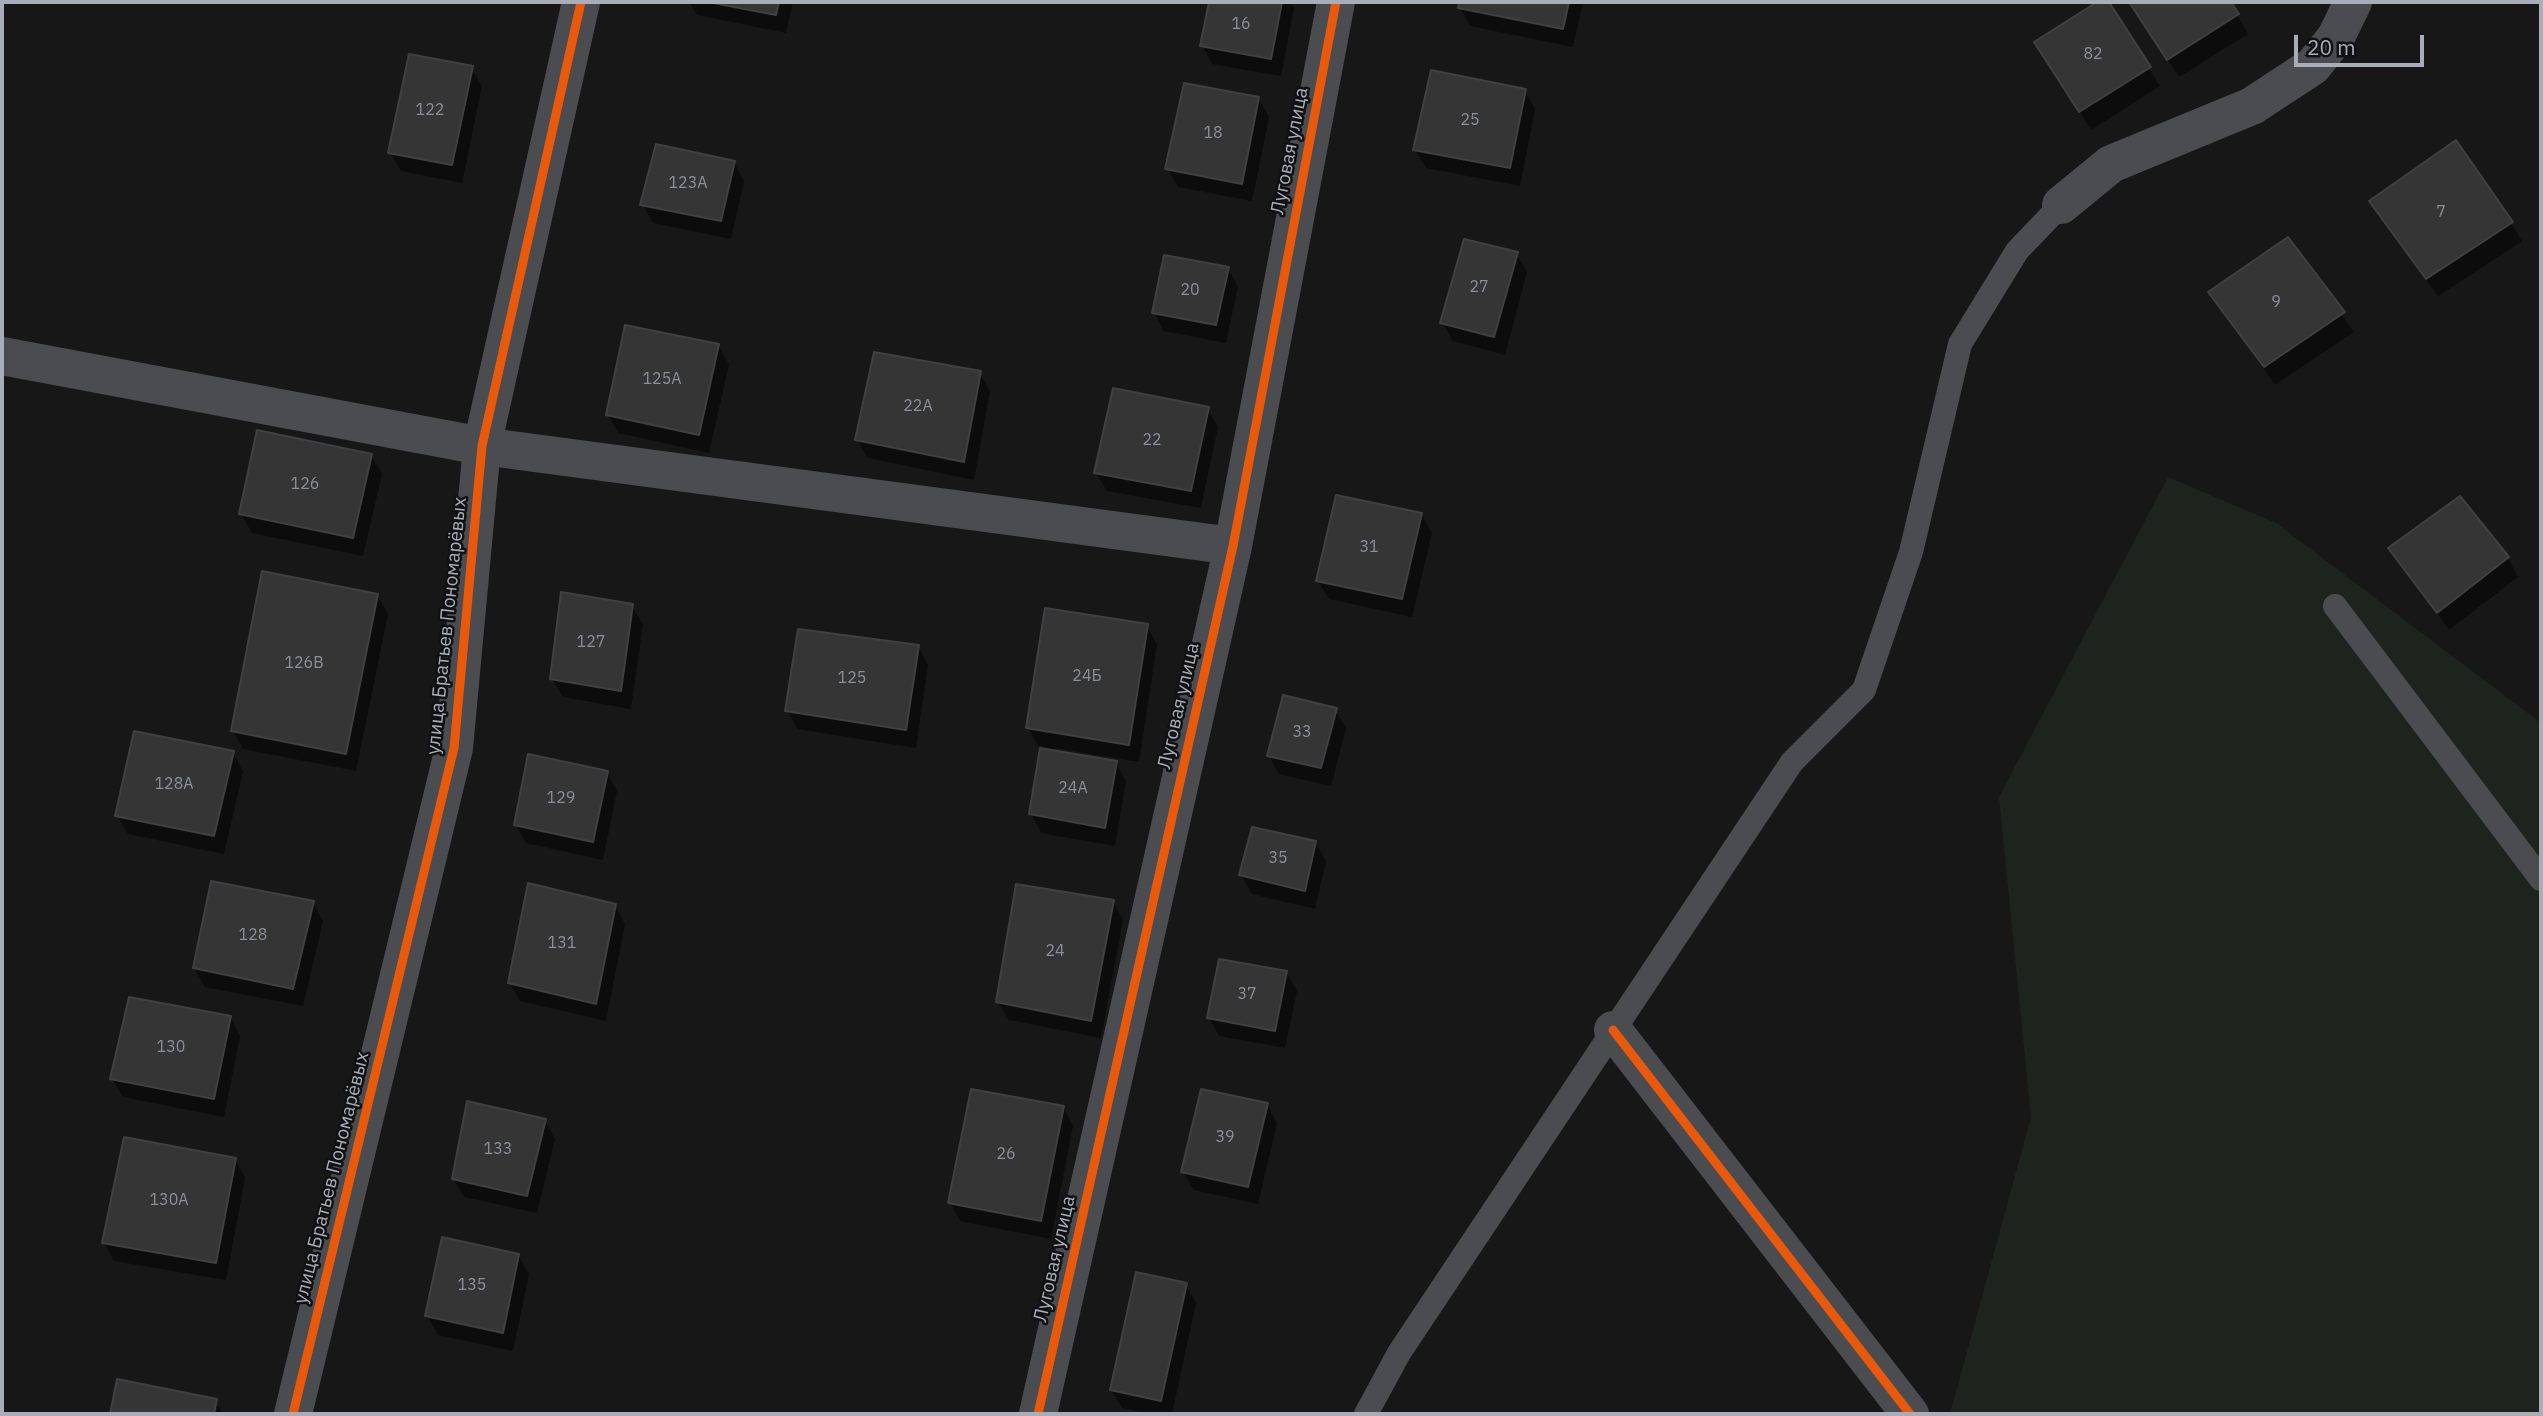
<!DOCTYPE html>
<meta charset="utf-8">
<style>
body{margin:0}
#map{position:relative;width:2543px;height:1416px;overflow:hidden;background:#171717;font-family:"IBM Plex Sans",sans-serif}
canvas{display:block}
.frame{position:absolute;inset:0;border:4px solid #a8adb8;pointer-events:none}
.scale{position:absolute;left:2294px;top:35px;width:130px;height:32px;box-sizing:border-box;border:4px solid #a8adb8;border-top:0;padding-left:9px;font-size:21px;line-height:24px;white-space:nowrap;color:#a8adb8;-webkit-text-stroke:5px #111113;paint-order:stroke}
</style>
<div id="map">
<canvas width="2543" height="1416"></canvas>
<div class="frame"></div>
<div class="scale">20 m</div>
</div>
<script>
const ctx = document.querySelector('canvas').getContext('2d');
ctx.lineJoin = 'round';
function fillPath(path, color) { ctx.fillStyle = color; ctx.fill(path, 'evenodd'); }
const shape = rows => new Path2D(rows.map(r => 'M' + r).join(''));
function stroke(path, color, width, dash) { ctx.strokeStyle = color; ctx.lineWidth = width; ctx.lineCap = dash ? 'butt' : 'round'; ctx.setLineDash(dash || []); ctx.stroke(path); }
function write(font, color, halo, rows, align = 'center') {
  ctx.font = font + ' "IBM Plex Sans",sans-serif'; ctx.lineWidth = 5; ctx.setLineDash([]); ctx.textBaseline = 'middle'; ctx.strokeStyle = halo; ctx.fillStyle = color; for (const [text, x, y, turn = 0] of rows) {
    ctx.save(); ctx.translate(x, y); ctx.rotate((+turn || 0) * Math.PI / 180); ctx.textAlign = isNaN(turn) ? turn : align; if (halo) ctx.strokeText(text, 0, 0); ctx.fillText(text, 0, 0); ctx.restore();
  }
}
fillPath(shape([
 [2168,477,2276,523,2541,723,2541,1414,1950,1414,2031,1117,1999,797]
]), '#1d241e');
fillPath(shape([
 [689,2,793,2,786,33,697,15],
 [1211,2,1290,2,1294,8,1281,76,1212,64,1202,45],
 [1461,2,1583,2,1573,47,1470,26,1460,8],
 [2101,2,2107,2,2160,86,2091,130,2036,43],
 [2130,2,2229,2,2248,34,2179,77],
 [471,68,482,86,462,183,401,171,390,153],
 [1525,91,1535,109,1520,186,1426,168,1415,150],
 [1258,98,1269,117,1252,201,1178,187,1167,168],
 [734,162,744,181,731,239,653,223,642,204],
 [2371,202,2511,223,2522,241,2438,296],
 [2287,239,2354,332,2275,385,2211,293],
 [1516,254,1527,272,1505,355,1453,341,1442,322],
 [1228,268,1238,287,1226,343,1164,331,1154,312],
 [718,346,729,364,709,453,618,433,608,414],
 [979,373,990,391,974,480,868,458,857,440],
 [1207,408,1218,427,1201,508,1107,491,1096,473],
 [371,456,382,474,363,556,252,533,241,514],
 [2460,498,2508,558,2518,577,2449,630,2391,548],
 [1421,514,1432,533,1412,617,1329,599,1318,581],
 [377,595,388,614,356,771,243,749,233,731],
 [632,606,643,624,631,709,563,697,552,679],
 [1146,625,1157,644,1139,762,1054,748,1054,752,1116,763,1126,781,1115,846,1041,833,1031,814,1042,746,1038,746,1027,727],
 [918,646,928,665,916,748,797,729,787,710],
 [1335,710,1346,728,1331,786,1279,774,1269,756],
 [232,752,243,771,224,854,128,834,117,816],
 [607,773,617,791,603,860,526,843,516,825],
 [1315,842,1326,861,1315,909,1252,894,1241,875],
 [1113,902,1123,920,1101,1038,1009,1020,998,1002],
 [313,903,323,921,303,1006,205,987,194,968],
 [615,906,625,924,606,1021,520,1001,509,982],
 [1286,972,1297,991,1285,1048,1219,1036,1209,1018],
 [230,1017,240,1036,224,1117,123,1097,112,1079],
 [1267,1105,1277,1123,1258,1204,1194,1190,1183,1172],
 [1063,1107,1073,1126,1051,1239,960,1221,950,1202],
 [544,1120,555,1139,537,1213,464,1197,453,1179],
 [235,1159,245,1178,226,1280,114,1261,104,1243],
 [518,1255,529,1274,513,1351,438,1335,427,1316],
 [1186,1285,1196,1303,1172,1414,1150,1414,1122,1408,1111,1390],
 [118,1381,215,1401,223,1414,112,1414]
]), '#0007');
const building = shape([
 [708,2,779,2,776,15,708,2],
 [1209,2,1282,2,1271,59,1200,46,1209,2],
 [1459,2,1569,2,1563,29,1458,8,1459,2],
 [2097,2,2109,2,2151,67,2079,112,2034,42,2097,2],
 [2129,2,2231,2,2239,14,2167,60,2129,2],
 [409,54,473,66,452,165,388,153,409,54],
 [1431,70,1526,89,1510,168,1413,150,1431,70],
 [1184,83,1259,97,1242,184,1165,169,1184,83],
 [2456,140,2513,222,2426,279,2369,201,2456,140],
 [656,144,735,161,721,221,640,205,656,144],
 [2288,237,2345,312,2264,367,2208,292,2288,237],
 [1464,239,1518,252,1494,337,1440,323,1464,239],
 [1164,255,1229,267,1216,325,1152,313,1164,255],
 [625,325,719,344,699,435,606,415,625,325],
 [874,352,981,371,964,462,855,440,874,352],
 [1113,388,1209,407,1191,491,1094,473,1113,388],
 [257,430,372,454,353,538,239,514,257,430],
 [1336,495,1422,513,1402,599,1316,581,1336,495],
 [2460,496,2509,557,2437,613,2388,548,2460,496],
 [262,571,378,594,346,754,231,731,262,571],
 [561,592,633,604,621,691,550,679,561,592],
 [1045,608,1148,624,1129,745,1026,728,1045,608],
 [798,629,919,645,906,730,785,711,798,629],
 [1283,695,1337,708,1321,768,1267,756,1283,695],
 [134,731,234,751,214,836,115,816,134,731],
 [1040,748,1117,761,1105,828,1029,814,1040,748],
 [528,754,608,771,593,842,514,825,528,754],
 [1252,827,1316,841,1305,891,1239,875,1252,827],
 [211,881,314,901,293,989,193,968,211,881],
 [528,883,616,904,596,1004,508,983,528,883],
 [1016,884,1114,900,1091,1021,996,1002,1016,884],
 [1219,959,1287,971,1275,1031,1207,1018,1219,959],
 [129,997,231,1016,214,1099,110,1079,129,997],
 [971,1089,1064,1106,1041,1221,948,1203,971,1089],
 [1201,1089,1268,1103,1248,1187,1181,1172,1201,1089],
 [467,1101,546,1119,527,1196,452,1179,467,1101],
 [124,1137,236,1158,216,1263,102,1243,124,1137],
 [442,1237,519,1254,503,1333,425,1316,442,1237],
 [1136,1272,1187,1283,1161,1401,1110,1390,1136,1272],
 [117,1379,217,1399,214,1414,110,1414,117,1379]
]);
fillPath(building, '#353536');
stroke(building, '#3f4043', 2);
stroke(shape([
 [2335,606,2541,879],
 [1366,1414,1399,1353,1792,762,1864,690,1911,552,1960,344,2017,251,2061,205]
]), '#4b4c50', 24);
stroke(shape([
 [2061,205,2111,164,2252,106,2313,66,2336,37,2353,2],
 [2,356,482,446,1233,546],
 [1613,1030,1910,1414],
 [293,1414,454,748,482,446,581,2],
 [1038,1414,1233,546,1336,2]
]), '#4b4c50', 38);
stroke(shape([
 [1613,1030,1910,1414],
 [293,1414,454,748,482,446,581,2],
 [1038,1414,1233,546,1336,2]
]), '#e8590c', 9);
write('16px', '#8b8f98', null, [
 ["16",1241,24],
 ["82",2093,54],
 ["122",430,110],
 ["25",1470,120],
 ["18",1213,133],
 ["123А",688,183],
 ["7",2441,212],
 ["27",1479,287],
 ["20",1190,290],
 ["9",2276,302],
 ["125А",662,379],
 ["22А",918,406],
 ["22",1152,440],
 ["126",305,484],
 ["31",1369,547],
 ["127",591,642],
 ["126В",304,663],
 ["24Б",1087,676],
 ["125",852,678],
 ["33",1302,732],
 ["128А",174,784],
 ["24А",1073,788],
 ["129",561,798],
 ["35",1278,858],
 ["128",253,935],
 ["131",562,943],
 ["24",1055,951],
 ["37",1247,994],
 ["130",171,1047],
 ["39",1225,1137],
 ["133",498,1149],
 ["26",1006,1154],
 ["130А",169,1200],
 ["135",472,1285]
]);
write('19px', '#a8adb8', '#111113', [
 ["Луговая улица",1290,151,-79],
 ["улица Братьев Пономарёвых",447,626,-84],
 ["Луговая улица",1179,706,-77],
 ["улица Братьев Пономарёвых",332,1178,-76],
 ["Луговая улица",1055,1259,-77]
]);
</script>
